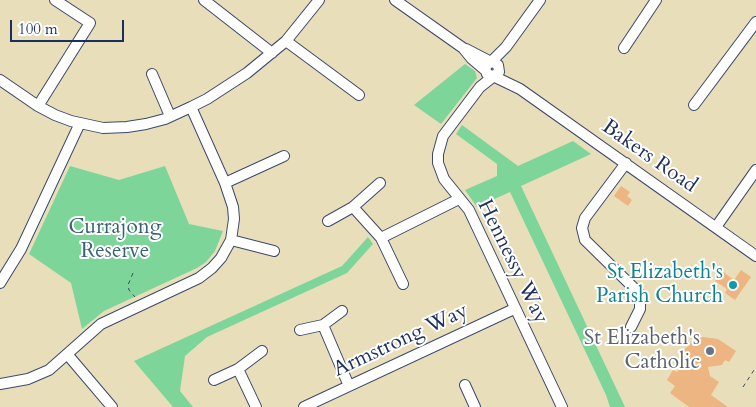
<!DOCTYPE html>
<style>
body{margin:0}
#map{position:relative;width:756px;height:407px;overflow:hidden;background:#e8deb9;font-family:Cardo,serif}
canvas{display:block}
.scale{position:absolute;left:10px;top:20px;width:114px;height:22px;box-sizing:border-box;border:2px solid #1b2f5e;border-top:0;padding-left:6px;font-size:15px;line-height:18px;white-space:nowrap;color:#1b2f5e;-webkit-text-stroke:4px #fff;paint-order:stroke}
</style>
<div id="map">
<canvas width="756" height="407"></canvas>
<div class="scale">100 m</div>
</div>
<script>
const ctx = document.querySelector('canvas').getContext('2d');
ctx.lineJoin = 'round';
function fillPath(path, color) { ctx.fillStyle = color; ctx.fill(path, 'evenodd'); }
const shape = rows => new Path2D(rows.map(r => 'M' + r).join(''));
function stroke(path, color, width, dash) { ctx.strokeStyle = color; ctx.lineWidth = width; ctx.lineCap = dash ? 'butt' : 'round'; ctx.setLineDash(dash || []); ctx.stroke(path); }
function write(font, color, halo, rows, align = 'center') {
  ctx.font = font + ' Cardo,serif'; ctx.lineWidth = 4; ctx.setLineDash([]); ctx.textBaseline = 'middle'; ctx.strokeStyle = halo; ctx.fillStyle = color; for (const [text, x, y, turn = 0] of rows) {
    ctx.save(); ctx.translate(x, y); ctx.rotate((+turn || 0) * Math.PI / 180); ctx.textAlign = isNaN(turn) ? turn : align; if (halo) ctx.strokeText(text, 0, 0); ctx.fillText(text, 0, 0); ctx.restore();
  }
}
fillPath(shape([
 [465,64,475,71,477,78,441,124,414,105],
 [462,125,518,166,573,141,591,154,521,186,625,407,610,407,606,395,510,192,477,207,465,190,497,176,497,164,456,134],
 [70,166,119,180,165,166,189,224,223,231,215,251,206,262,197,268,104,311,82,329,71,283,29,254],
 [368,237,373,244,347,273,207,337,185,356,180,391,193,407,173,407,134,361,342,266]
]), '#7ed59a');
fillPath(shape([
 [621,186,630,192,627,196,632,200,628,206,614,196],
 [741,270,751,277,735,300,725,293,727,289,715,281,722,271,734,280],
 [703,337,718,339,736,351,729,362,725,360,722,365,708,367,710,376,719,382,711,395,728,407,689,407,670,393,675,386,667,380,673,370,677,372,689,355,683,351,692,342]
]), '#ecb581');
const minor = shape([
 [204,0,272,53],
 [395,0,463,48,472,59,485,70],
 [286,41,359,95],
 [624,48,656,0],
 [466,49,491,62],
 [491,62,506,47,540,0],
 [152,74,170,116],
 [493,76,487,74,485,68,489,63,493,62,498,65,499,72,480,87,443,136,438,154,438,163,444,179,469,210,562,407],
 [493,76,520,89,756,256],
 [0,80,38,106,55,115,71,121,103,128,127,127,146,124,165,119,191,107,207,99,247,73,286,41,319,0],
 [694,105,756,22],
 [38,106,90,23,55,0],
 [626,163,585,218,582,228,585,240,640,294,640,309,631,327],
 [225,183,284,156],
 [353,207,381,238,459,199],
 [328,221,353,207,380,183],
 [716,227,756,170],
 [381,238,403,284],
 [231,240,274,251],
 [0,283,21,249,80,123],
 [323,325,349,386],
 [300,330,323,325,342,311],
 [67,354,112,407],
 [238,369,256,407],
 [214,380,238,369,262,351],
 [0,384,28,379,49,370,101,324,199,278,212,268,221,258,231,240,234,219,233,207,225,183,191,107],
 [465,385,475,407],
 [304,407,514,309]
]);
stroke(minor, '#3a496c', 12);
stroke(shape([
 [133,273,128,285,129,290,135,297],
 [743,387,756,367]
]), '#3a496c', 1, [4, 4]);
stroke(minor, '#fff', 10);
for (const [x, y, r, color] of [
 [733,285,5,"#0f9aa8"],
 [710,351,5,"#6b7280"]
]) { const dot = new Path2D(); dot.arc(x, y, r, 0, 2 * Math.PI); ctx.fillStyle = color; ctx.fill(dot); stroke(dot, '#fff', 2); }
write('21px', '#1b2f5e', '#fff', [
 ["Bakers Road",649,157,35],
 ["Hennessy Way",512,262,64],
 ["Armstrong Way",401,341,-25]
]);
write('21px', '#396170', '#fff', [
 ["Currajong",115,228],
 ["Reserve",115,252]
]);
write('21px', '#0d838f', '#fff', [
 ["St Elizabeth's",723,273],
 ["Parish Church",723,297]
], 'right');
write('21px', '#5b616d', '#fff', [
 ["St Elizabeth's",700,339],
 ["Catholic",700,363]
], 'right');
</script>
